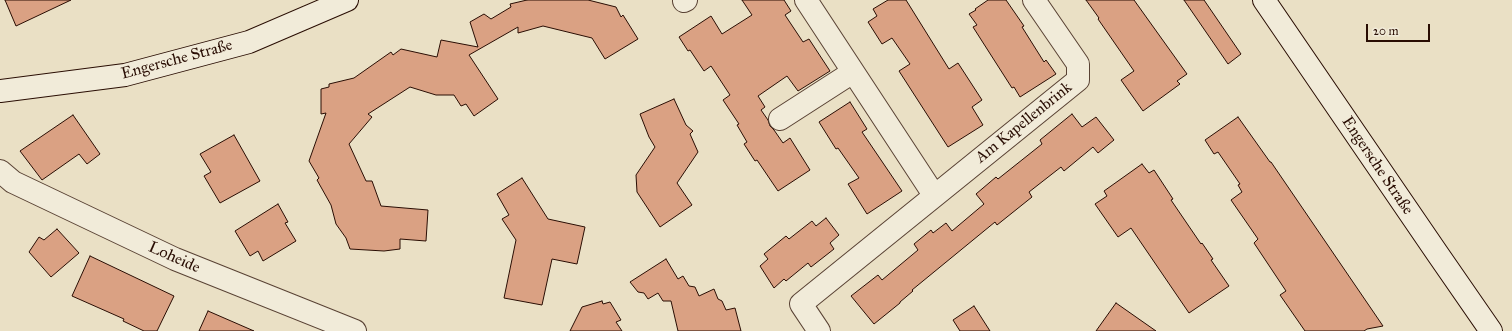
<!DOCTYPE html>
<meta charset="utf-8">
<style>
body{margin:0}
#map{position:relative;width:1512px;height:331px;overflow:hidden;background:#eae0c5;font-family:"IM FELL Great Primer",serif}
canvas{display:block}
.scale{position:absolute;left:1366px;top:24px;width:64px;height:18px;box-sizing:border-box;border:2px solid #290d03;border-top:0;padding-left:5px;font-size:12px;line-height:14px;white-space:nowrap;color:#290d03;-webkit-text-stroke:3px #f1ebd9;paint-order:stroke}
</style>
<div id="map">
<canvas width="1512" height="331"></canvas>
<div class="scale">20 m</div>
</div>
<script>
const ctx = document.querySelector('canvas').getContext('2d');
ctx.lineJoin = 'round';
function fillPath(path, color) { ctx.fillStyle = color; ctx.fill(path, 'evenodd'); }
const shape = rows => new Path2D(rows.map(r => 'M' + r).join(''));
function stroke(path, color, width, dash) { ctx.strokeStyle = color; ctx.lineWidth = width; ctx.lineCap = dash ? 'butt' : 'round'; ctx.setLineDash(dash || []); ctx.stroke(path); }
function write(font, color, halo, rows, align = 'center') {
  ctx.font = font + ' "IM FELL Great Primer",serif'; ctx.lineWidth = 3; ctx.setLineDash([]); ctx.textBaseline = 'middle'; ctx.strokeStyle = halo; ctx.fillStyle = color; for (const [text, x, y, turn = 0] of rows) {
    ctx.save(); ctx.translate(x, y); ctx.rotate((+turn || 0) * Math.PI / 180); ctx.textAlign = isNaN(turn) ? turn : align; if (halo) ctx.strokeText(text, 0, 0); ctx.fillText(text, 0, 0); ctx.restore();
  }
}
const building = shape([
 [5,0,71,0,16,26,5,0],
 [527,0,588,0,616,7,621,17,623,15,638,39,605,59,592,38,543,26,518,33,518,27,469,55,498,99,474,116,466,104,461,106,454,95,436,95,410,87,368,114,372,117,349,144,366,181,372,181,381,206,428,210,426,241,400,239,400,249,384,251,350,249,346,238,336,224,331,205,317,180,319,178,309,161,326,113,321,114,321,89,329,87,329,84,354,78,391,52,393,55,401,49,437,57,441,40,478,47,470,22,484,14,491,19,511,7,510,4,527,0],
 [742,0,784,0,791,11,785,15,803,42,809,39,830,71,798,91,787,76,758,96,765,107,761,110,768,120,770,126,774,130,783,143,790,138,810,170,778,191,757,160,755,161,744,144,747,142,737,125,739,124,723,100,730,95,711,66,704,71,690,50,688,51,679,37,711,16,722,34,752,15,742,0],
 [888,0,906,0,949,69,958,63,982,100,972,107,983,125,948,147,899,71,910,64,892,38,882,44,868,22,877,16,873,9,888,0],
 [988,0,1006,0,1024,26,1022,27,1044,62,1046,60,1056,74,1020,97,1014,87,1012,88,973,27,977,25,969,14,976,10,975,9,988,0],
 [1086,0,1134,0,1187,74,1177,81,1180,84,1143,111,1121,80,1134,71,1098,19,1099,18,1086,0],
 [1184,0,1204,0,1241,54,1228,64,1184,0],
 [674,99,686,125,693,131,690,134,698,152,677,183,692,205,660,227,637,192,636,175,655,147,649,137,640,114,674,99],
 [850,102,867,129,862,132,902,191,867,214,848,184,859,178,838,148,836,149,819,122,850,102],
 [1072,114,1082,127,1096,117,1114,140,1098,153,1093,147,1064,171,1061,167,1029,192,1032,197,997,225,995,222,912,290,913,291,900,302,900,303,874,324,851,296,878,275,882,280,918,250,914,244,931,230,933,233,946,223,952,231,984,204,976,194,996,177,998,179,1042,144,1040,140,1072,114],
 [73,115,100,154,87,164,79,154,42,180,20,151,73,115],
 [1238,117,1270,162,1271,162,1383,326,1367,329,1364,331,1305,331,1280,295,1286,291,1254,243,1258,239,1231,200,1242,192,1238,185,1240,184,1218,152,1214,154,1205,140,1238,117],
 [234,135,260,181,220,203,204,176,211,172,200,154,234,135],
 [1142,164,1149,173,1154,170,1173,199,1171,200,1201,244,1202,243,1213,259,1211,260,1229,286,1189,313,1131,228,1118,237,1095,204,1107,196,1104,191,1142,164],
 [522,178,548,219,585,227,577,264,552,259,542,305,504,298,516,240,502,219,509,215,497,194,522,178],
 [278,204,288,222,285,223,296,241,263,261,258,251,250,256,235,231,278,204],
 [826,218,839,235,830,243,834,249,811,267,808,263,786,281,784,279,774,288,760,266,768,259,764,254,786,236,789,239,812,221,816,226,826,218],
 [57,229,79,253,51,277,29,252,39,237,44,240,57,229],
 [90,256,174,296,157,331,144,331,123,321,124,319,72,296,90,256],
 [666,259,678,279,683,276,689,286,695,287,699,296,714,289,718,299,722,301,726,310,735,308,741,331,678,331,671,301,663,301,658,293,648,299,644,293,638,292,630,282,666,259],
 [602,301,603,304,610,302,621,320,616,322,622,331,570,331,582,307,602,301],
 [1116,303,1156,331,1096,331,1116,303],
 [974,306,990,331,960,331,953,320,974,306],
 [208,311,254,331,199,331,208,311]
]);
fillPath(building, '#daa183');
stroke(building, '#290d03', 1);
const minor = shape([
 [806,0,934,195],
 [684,1,686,0],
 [780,119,853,72],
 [0,171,13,182,175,259,355,331],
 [819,331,801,304,1078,80,1078,64,1034,0]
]);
const secondary = shape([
 [1264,0,1437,253,1491,331],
 [0,91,125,75,249,42,347,0]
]);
stroke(minor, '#594234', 24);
stroke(secondary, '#290d03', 24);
stroke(minor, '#f1ebd9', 22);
stroke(secondary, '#f1ebd9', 22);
write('16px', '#290d03', '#f1ebd9', [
 ["Engersche Straße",177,60,-15],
 ["Am Kapellenbrink",1024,123,-39],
 ["Engersche Straße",1377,166,56],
 ["Loheide",174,258,24]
]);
</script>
